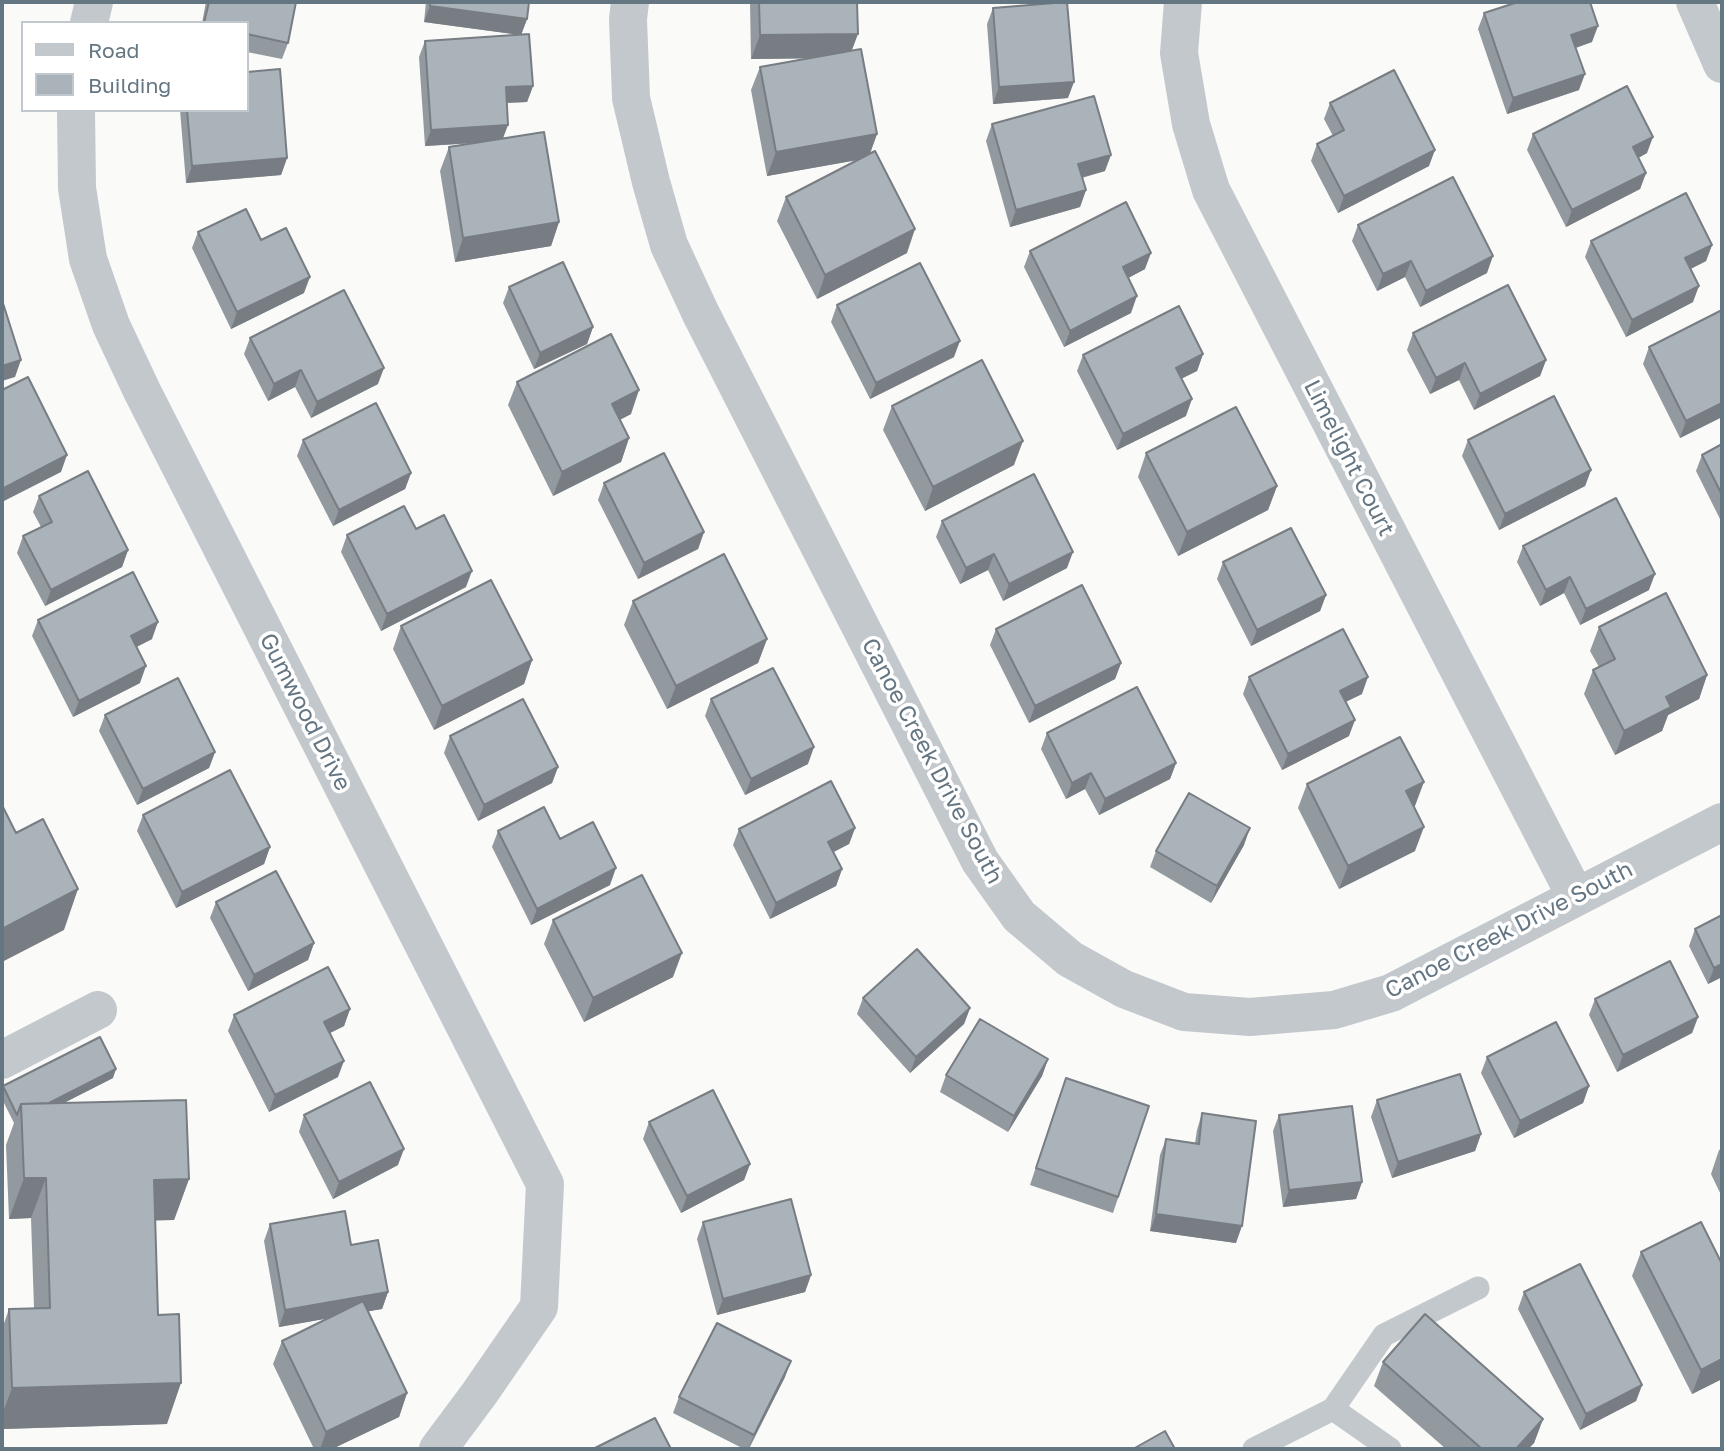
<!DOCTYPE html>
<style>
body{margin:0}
#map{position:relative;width:1724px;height:1451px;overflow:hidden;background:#fafaf8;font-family:"Golos Text",sans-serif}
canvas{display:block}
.frame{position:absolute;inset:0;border:4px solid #657683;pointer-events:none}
.legend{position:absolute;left:21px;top:21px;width:228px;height:91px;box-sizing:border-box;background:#fff;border:2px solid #c1c8cd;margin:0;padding:9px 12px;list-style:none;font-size:21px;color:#657683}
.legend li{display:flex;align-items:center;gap:14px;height:35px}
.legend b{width:35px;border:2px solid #c1c8cd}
</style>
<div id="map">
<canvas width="1724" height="1451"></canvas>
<div class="frame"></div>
<ul class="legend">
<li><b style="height:9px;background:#c3c8cc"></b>Road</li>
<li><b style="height:19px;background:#aab3b9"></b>Building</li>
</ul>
</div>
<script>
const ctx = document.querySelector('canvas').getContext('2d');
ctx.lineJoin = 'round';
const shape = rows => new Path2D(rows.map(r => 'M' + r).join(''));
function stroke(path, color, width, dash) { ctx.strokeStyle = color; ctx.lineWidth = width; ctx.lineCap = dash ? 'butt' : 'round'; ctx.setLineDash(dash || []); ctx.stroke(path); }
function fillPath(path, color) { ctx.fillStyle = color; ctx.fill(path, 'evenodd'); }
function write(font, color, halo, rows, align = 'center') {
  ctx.font = font + ' "Golos Text",sans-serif'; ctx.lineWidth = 7; ctx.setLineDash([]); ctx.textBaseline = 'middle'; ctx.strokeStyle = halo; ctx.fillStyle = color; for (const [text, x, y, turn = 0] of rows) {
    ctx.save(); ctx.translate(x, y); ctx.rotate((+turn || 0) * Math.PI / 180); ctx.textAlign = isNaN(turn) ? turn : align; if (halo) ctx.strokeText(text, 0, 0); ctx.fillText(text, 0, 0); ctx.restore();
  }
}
stroke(shape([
 [1254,1449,1333,1409],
 [1390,1449,1333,1409,1384,1335,1478,1288]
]), '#c3c8cc', 23);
stroke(shape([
 [630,2,628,19,631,98,651,182,669,245,701,314,980,861,1019,916,1070,959,1124,989,1184,1012,1250,1017,1334,1010,1391,993,1722,822],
 [1183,2,1179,53,1191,124,1211,190,1576,897],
 [1695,2,1722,64],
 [89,23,94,2],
 [76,110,77,188,88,259,111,325,142,391,545,1184,539,1307,479,1394,438,1449],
 [2,1060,98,1010]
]), '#c3c8cc', 38);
fillPath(shape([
 [206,2,296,2,288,43,282,59,247,52,247,23,202,23],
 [426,2,529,2,527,19,521,35,533,86,527,102,507,103,503,138,559,222,551,246,455,262,440,171,449,147,477,143,425,146,419,57,425,41,520,35,424,22],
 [750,2,857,2,851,50,877,134,870,154,907,253,817,299,777,221,786,197,858,160,767,176,751,90,760,67,807,58,751,59],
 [993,8,1068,98,993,104,987,24],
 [1484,13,1592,42,1576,48,1579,90,1507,114,1478,29],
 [1330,103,1429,166,1338,213,1311,161,1317,144,1333,136,1324,119],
 [180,110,247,110,287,158,281,175,186,183],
 [992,124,1105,171,1082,178,1086,190,1080,207,1010,227,986,141],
 [1533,134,1647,153,1638,158,1646,173,1640,189,1566,227,1527,150],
 [1358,225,1487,273,1420,307,1405,277,1377,291,1352,241],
 [198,232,261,240,304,293,231,329,192,248],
 [1591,241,1712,245,1706,261,1690,269,1693,302,1626,337,1585,257],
 [1030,251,1145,269,1128,278,1131,313,1064,347,1024,267],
 [509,287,593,327,587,344,534,369,503,303],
 [837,305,954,357,870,399,831,322],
 [1413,333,1546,360,1540,376,1474,410,1459,380,1430,394,1407,350],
 [250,338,378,384,311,418,295,387,268,401,244,354],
 [1649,347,1722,417,1680,438,1643,364],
 [1203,354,1197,371,1181,379,1186,416,1117,450,1077,371,1083,355],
 [517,382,631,414,620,420,629,438,621,462,553,496,508,405],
 [892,406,1014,465,925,511,883,430],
 [303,440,411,473,405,489,333,526,297,456],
 [1468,440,1591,470,1585,486,1499,530,1462,456],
 [1722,444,1722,523,1696,471,1702,455],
 [1146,453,1277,486,1268,510,1178,556,1138,477],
 [604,483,704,532,698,549,638,579,598,500],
 [39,496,128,550,122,567,45,606,17,553,23,536,41,527,33,512],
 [942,521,1067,568,1003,601,988,570,960,584,936,537],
 [416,529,466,587,381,631,341,552,347,535],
 [1523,546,1649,590,1580,625,1564,593,1540,606,1517,562],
 [1223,562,1326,595,1320,611,1251,646,1217,579],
 [633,601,767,639,758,663,667,709,624,625],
 [38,620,152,639,136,647,140,683,73,717,32,636],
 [401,626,532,660,524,684,434,730,393,649],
 [1599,627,1707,675,1699,699,1668,715,1662,731,1615,755,1584,694,1593,670,1599,667,1590,651],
 [996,629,1121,663,1115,679,1029,723,990,645],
 [1249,677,1362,694,1346,702,1349,736,1282,770,1243,694],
 [711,699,808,764,745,795,705,716],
 [105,715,215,752,209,768,137,805,99,731],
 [1047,733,1176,763,1170,779,1099,815,1085,789,1066,799,1041,749],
 [450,736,558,767,552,783,478,821,444,753],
 [1307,784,1415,806,1414,806,1415,851,1339,889,1298,808],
 [143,815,270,847,264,864,176,908,137,831],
 [855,828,849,844,833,852,842,869,836,886,770,919,733,845,739,829],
 [498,831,560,839,610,885,531,925,492,847],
 [1244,845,1211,903,1150,867,1156,851],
 [216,902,314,943,308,960,248,991,210,918],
 [553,920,673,977,584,1022,544,944],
 [1695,929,1722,977,1708,984,1689,946],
 [863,998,970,1008,964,1024,910,1073,857,1014],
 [1595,999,1698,1017,1692,1033,1617,1072,1589,1015],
 [350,1009,344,1026,330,1033,338,1077,269,1112,228,1031,234,1015],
 [1487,1057,1589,1086,1583,1103,1514,1138,1481,1073],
 [1048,1059,1042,1076,1008,1132,940,1092,946,1075],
 [113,1078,64,1103,189,1179,174,1220,155,1220,158,1315,167,1424,2,1429,2,1329,9,1309,34,1308,31,1218,9,1219,6,1145,14,1123,2,1099,2,1088,3,1086],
 [1060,1094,1149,1106,1113,1213,1030,1185],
 [1377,1100,1481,1134,1475,1151,1392,1178,1371,1117],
 [1202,1113,1236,1243,1150,1231,1160,1155,1166,1139,1195,1143,1197,1130],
 [304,1115,398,1165,333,1199,299,1132],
 [1279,1115,1362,1182,1356,1199,1283,1207,1273,1131],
 [649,1122,750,1164,744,1180,681,1213,643,1139],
 [1722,1149,1722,1197,1711,1174,1719,1150],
 [703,1222,811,1275,805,1292,717,1315,697,1239],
 [270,1224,351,1245,388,1292,382,1309,368,1311,407,1393,399,1417,332,1449,314,1449,273,1364,282,1341,328,1318,279,1327,264,1241],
 [1641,1252,1722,1379,1692,1394,1632,1276],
 [1524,1292,1642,1385,1636,1401,1580,1430,1518,1309],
 [1383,1362,1543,1419,1534,1443,1528,1449,1446,1449,1374,1386],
 [785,1377,749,1449,744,1449,673,1413,679,1397]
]), '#929a9f');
fillPath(shape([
 [430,6,527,19,521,35,424,22],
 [1598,26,1592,42,1565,51,1571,35],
 [858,34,849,58,751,59,760,35],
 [1585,74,1579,90,1507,114,1513,98],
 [1074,82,1068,98,993,104,999,87],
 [533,86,527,102,500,103,506,87],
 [508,125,502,141,425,146,431,130],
 [877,134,868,158,767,176,776,152],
 [1653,137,1647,153,1627,164,1633,147],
 [1435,150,1429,166,1338,213,1344,196],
 [1111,155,1105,171,1072,180,1078,164],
 [287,158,281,175,186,183,192,166],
 [1646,173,1640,189,1566,227,1572,210],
 [1086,190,1080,207,1010,227,1016,210],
 [559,222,551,246,455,262,463,238],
 [915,229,907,253,817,299,825,275],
 [1712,245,1706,261,1679,275,1685,258],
 [1151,253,1145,269,1117,284,1123,267],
 [1493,256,1487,273,1420,307,1426,291],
 [1411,261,1405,277,1377,291,1383,274],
 [310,277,304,293,231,329,237,312],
 [1699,286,1693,302,1626,337,1632,320],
 [1137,296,1131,313,1064,347,1070,331],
 [593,327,587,344,534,369,540,353],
 [960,341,954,357,870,399,876,383],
 [1203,354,1197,371,1170,384,1176,368],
 [21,360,15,377,2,381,2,366],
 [1546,360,1540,376,1474,410,1480,394],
 [1465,363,1459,380,1430,394,1436,378],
 [384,368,378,384,311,418,317,402],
 [301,370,295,387,268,401,274,384],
 [639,390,631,414,603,428,612,404],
 [1192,399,1186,416,1117,450,1123,434],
 [1722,403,1722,417,1680,438,1686,421],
 [629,438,621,462,553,496,562,472],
 [1023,441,1014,465,925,511,933,487],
 [67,455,61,472,2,502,2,489],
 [1591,470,1585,486,1499,530,1505,514],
 [411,473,405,489,333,526,339,510],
 [1277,486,1268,510,1178,556,1187,532],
 [704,532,698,549,638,579,644,563],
 [128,550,122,567,45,606,51,590],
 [1073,552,1067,568,1003,601,1009,584],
 [994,554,988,570,960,584,966,568],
 [472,571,466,587,381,631,387,614],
 [1655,574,1649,590,1580,625,1586,609],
 [1570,577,1564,593,1540,606,1546,590],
 [1326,595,1320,611,1251,646,1257,630],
 [158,622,152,639,125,653,131,636],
 [767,639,758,663,667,709,676,686],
 [532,660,524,684,434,730,442,706],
 [1121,663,1115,679,1029,723,1035,706],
 [146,666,140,683,73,717,79,701],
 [1707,675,1699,699,1668,715,1662,731,1615,755,1624,731,1666,697],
 [1368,677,1362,694,1334,707,1340,691],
 [1355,720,1349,736,1282,770,1288,754],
 [814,747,808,764,745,795,751,779],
 [215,752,209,768,137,805,143,789],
 [1176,763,1170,779,1099,815,1105,799],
 [558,767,552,783,478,821,484,805],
 [1091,773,1085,789,1066,799,1072,783],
 [1424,782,1415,806,1397,815,1406,791],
 [1424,827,1415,851,1339,889,1348,866],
 [855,828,849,844,822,858,828,842],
 [1250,828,1244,845,1211,903,1217,886],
 [270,847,264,864,176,908,182,892],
 [616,868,610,885,531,925,537,909],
 [842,869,836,886,770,919,776,903],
 [78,889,64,930,2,962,2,929],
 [314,943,308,960,248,991,254,975],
 [682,953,673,977,584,1022,593,998],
 [1722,964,1722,977,1708,984,1714,968],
 [970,1008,964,1024,910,1073,916,1057],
 [350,1009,344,1026,318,1039,324,1022],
 [1698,1017,1692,1033,1617,1072,1623,1055],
 [1048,1059,1042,1076,1008,1132,1014,1116],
 [344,1061,338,1077,269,1112,275,1095],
 [116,1069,113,1078,22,1124,22,1117],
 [1589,1086,1583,1103,1514,1138,1520,1121],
 [1481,1134,1475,1151,1392,1178,1398,1162],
 [404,1149,398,1165,333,1199,339,1182],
 [750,1164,744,1180,681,1213,687,1196],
 [24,1178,46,1178,31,1218,9,1219],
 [189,1179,174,1220,139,1221,154,1180],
 [1362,1182,1356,1199,1283,1207,1289,1190],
 [1156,1214,1242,1226,1236,1243,1150,1231],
 [811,1275,805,1292,717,1315,723,1299],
 [388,1292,382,1309,279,1327,285,1310],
 [1722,1359,1722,1379,1692,1394,1701,1370],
 [791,1361,785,1377,748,1449,754,1435],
 [181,1383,167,1424,2,1429,2,1415,12,1388],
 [1642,1385,1636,1401,1580,1430,1586,1414],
 [407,1393,399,1417,332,1449,320,1449,326,1432],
 [1543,1419,1534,1443,1528,1449,1516,1449]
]), '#777d82');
const building = shape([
 [209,2,296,2,288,43,247,34,247,23,204,23,209,2],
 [430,2,529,2,527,19,430,6,430,2],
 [759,2,857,2,858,34,760,35,759,2],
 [1067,2,1074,82,999,87,993,8,1067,2],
 [1518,2,1590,2,1598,26,1571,35,1585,74,1513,98,1484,13,1518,2],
 [529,34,533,86,506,87,508,125,431,130,425,41,529,34],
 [861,49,877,134,776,152,760,67,861,49],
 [280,69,287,158,192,166,187,110,247,110,247,72,280,69],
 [1394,70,1435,150,1344,196,1317,144,1344,130,1330,103,1394,70],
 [1627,86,1653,137,1633,147,1646,173,1572,210,1533,134,1627,86],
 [1094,96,1111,155,1078,164,1086,190,1016,210,992,124,1094,96],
 [544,132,559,222,463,238,449,147,544,132],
 [875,151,915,229,825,275,786,197,875,151],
 [1453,177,1493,256,1426,291,1411,261,1383,274,1358,225,1453,177],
 [1686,193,1712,245,1685,258,1699,286,1632,320,1591,241,1686,193],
 [1126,202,1151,253,1123,267,1137,296,1070,331,1030,251,1126,202],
 [246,209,261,240,286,228,310,277,237,312,198,232,246,209],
 [563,262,593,327,540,353,509,287,563,262],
 [920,263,960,341,876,383,837,305,920,263],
 [1508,285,1546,360,1480,394,1465,363,1436,378,1413,333,1508,285],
 [344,290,384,368,317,402,301,370,274,384,250,338,344,290],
 [2,300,21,360,2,366,2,300],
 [1179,306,1203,354,1176,368,1192,399,1123,434,1083,355,1179,306],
 [1722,310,1722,403,1686,421,1649,347,1722,310],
 [611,334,639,390,612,404,629,438,562,472,517,382,611,334],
 [982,360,1023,441,933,487,892,406,982,360],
 [28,377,67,455,2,489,2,390,28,377],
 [1554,396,1591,470,1505,514,1468,440,1554,396],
 [376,403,411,473,339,510,303,440,376,403],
 [1236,407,1277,486,1187,532,1146,453,1236,407],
 [1722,444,1722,495,1702,455,1722,444],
 [664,453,704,532,644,563,604,483,664,453],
 [88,471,128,550,51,590,23,536,52,522,39,496,88,471],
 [1034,474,1073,552,1009,584,994,554,966,568,942,521,1034,474],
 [1616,498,1655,574,1586,609,1570,577,1546,590,1523,546,1616,498],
 [404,506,416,529,444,515,472,571,387,614,347,535,404,506],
 [1291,528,1326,595,1257,630,1223,562,1291,528],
 [724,554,767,639,676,686,633,601,724,554],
 [133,572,158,622,131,636,146,666,79,701,38,620,133,572],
 [491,580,532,660,442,706,401,626,491,580],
 [1082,585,1121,663,1035,706,996,629,1082,585],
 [1666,593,1707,675,1666,697,1671,707,1624,731,1593,670,1615,659,1599,627,1666,593],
 [1343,629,1368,677,1340,691,1355,720,1288,754,1249,677,1343,629],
 [773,668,814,747,751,779,711,699,773,668],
 [178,678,215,752,143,789,105,715,178,678],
 [1137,687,1176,763,1105,799,1091,773,1072,783,1047,733,1137,687],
 [523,699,558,767,484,805,450,736,523,699],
 [1400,737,1424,782,1406,791,1424,827,1348,866,1307,784,1400,737],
 [230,770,270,847,182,892,143,815,230,770],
 [831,781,855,828,828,842,842,869,776,903,739,829,831,781],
 [1189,793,1250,828,1217,886,1156,851,1189,793],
 [2,805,16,833,43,819,78,889,2,929,2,805],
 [544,807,560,839,593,822,616,868,537,909,498,831,544,807],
 [276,871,314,943,254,975,216,902,276,871],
 [642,875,682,953,593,998,553,920,642,875],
 [1722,915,1722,964,1714,968,1695,929,1722,915],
 [917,949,970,1008,916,1057,863,998,917,949],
 [1670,961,1698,1017,1623,1055,1595,999,1670,961],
 [328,967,350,1009,324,1022,344,1061,275,1095,234,1015,328,967],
 [980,1019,1048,1059,1014,1116,946,1075,980,1019],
 [1556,1022,1589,1086,1520,1121,1487,1057,1556,1022],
 [100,1037,116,1069,49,1103,21,1104,17,1115,3,1086,100,1037],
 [1460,1074,1481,1134,1398,1162,1377,1100,1460,1074],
 [1066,1078,1149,1106,1118,1197,1036,1168,1066,1078],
 [370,1082,404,1149,339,1182,304,1115,370,1082],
 [713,1090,750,1164,687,1196,649,1122,713,1090],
 [186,1100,189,1179,154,1180,158,1315,179,1314,181,1383,12,1388,9,1309,50,1308,46,1178,24,1178,21,1104,186,1100],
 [1352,1106,1362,1182,1289,1190,1279,1115,1352,1106],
 [1202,1113,1256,1121,1242,1226,1156,1214,1166,1139,1199,1144,1202,1113],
 [791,1199,811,1275,723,1299,703,1222,791,1199],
 [345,1211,351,1245,378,1240,388,1292,285,1310,270,1224,345,1211],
 [1701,1222,1722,1264,1722,1359,1701,1370,1641,1252,1701,1222],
 [1580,1264,1642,1385,1586,1414,1524,1292,1580,1264],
 [363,1301,407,1393,326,1432,282,1341,363,1301],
 [1425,1314,1543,1419,1516,1449,1482,1449,1383,1362,1425,1314],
 [717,1323,791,1361,754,1435,679,1397,717,1323],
 [655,1418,671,1449,593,1449,655,1418],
 [1165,1431,1175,1449,1133,1449,1165,1431]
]);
fillPath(building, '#aab3b9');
stroke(building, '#777d82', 2);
write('23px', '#657683', '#fff', [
 ["Limelight Court",1349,458,63],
 ["Gumwood Drive",305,712,63],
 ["Canoe Creek Drive South",932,761,62],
 ["Canoe Creek Drive South",1509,930,-27]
]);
</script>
